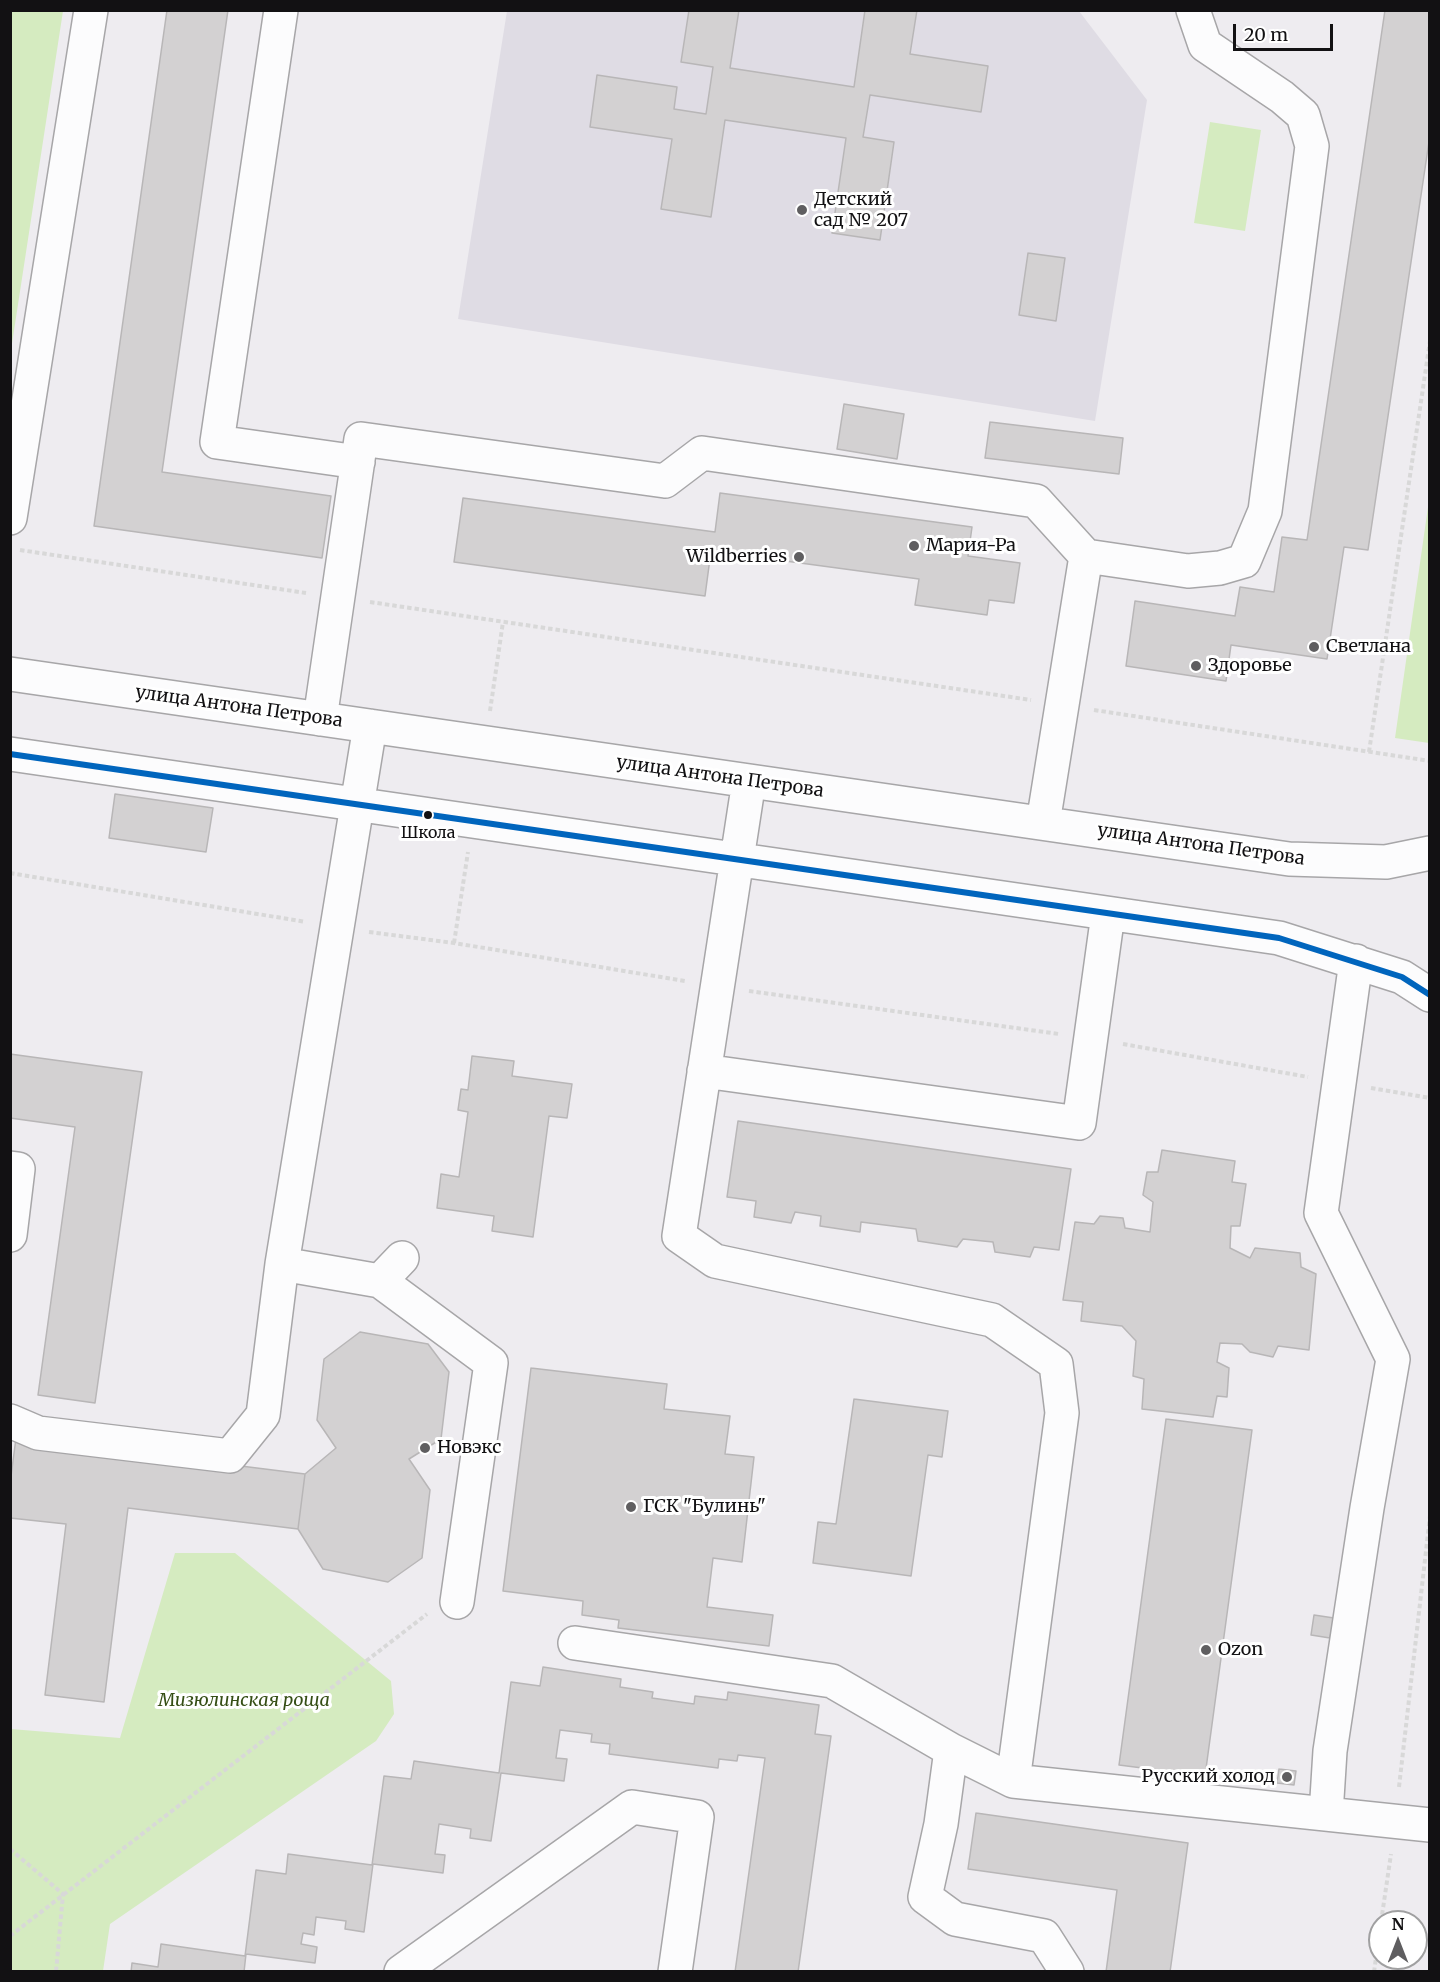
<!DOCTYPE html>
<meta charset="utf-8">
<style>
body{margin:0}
#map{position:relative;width:1440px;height:1982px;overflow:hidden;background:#eeecf0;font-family:Merriweather,serif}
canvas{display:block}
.frame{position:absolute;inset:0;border:12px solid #121113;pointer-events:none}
.north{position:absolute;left:1368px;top:1910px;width:60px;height:60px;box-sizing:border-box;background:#fff;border:2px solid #a0a0a1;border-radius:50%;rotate:0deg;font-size:16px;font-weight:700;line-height:24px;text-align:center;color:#121113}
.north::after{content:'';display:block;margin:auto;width:21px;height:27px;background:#5f5e60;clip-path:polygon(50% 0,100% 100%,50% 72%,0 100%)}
.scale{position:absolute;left:1233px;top:24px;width:100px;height:27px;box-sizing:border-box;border:3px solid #121113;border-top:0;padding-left:8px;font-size:18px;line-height:21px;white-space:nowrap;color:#121113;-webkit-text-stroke:4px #fff;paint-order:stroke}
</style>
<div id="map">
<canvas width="1440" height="1982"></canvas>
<div class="frame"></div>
<div class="north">N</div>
<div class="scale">20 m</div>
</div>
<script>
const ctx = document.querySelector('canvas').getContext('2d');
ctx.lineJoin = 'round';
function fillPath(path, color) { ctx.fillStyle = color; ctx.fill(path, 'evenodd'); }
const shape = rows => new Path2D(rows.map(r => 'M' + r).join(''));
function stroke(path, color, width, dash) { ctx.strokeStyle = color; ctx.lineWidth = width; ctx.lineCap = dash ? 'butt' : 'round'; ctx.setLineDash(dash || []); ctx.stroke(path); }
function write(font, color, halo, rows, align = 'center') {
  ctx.font = font + ' Merriweather,serif'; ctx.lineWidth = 6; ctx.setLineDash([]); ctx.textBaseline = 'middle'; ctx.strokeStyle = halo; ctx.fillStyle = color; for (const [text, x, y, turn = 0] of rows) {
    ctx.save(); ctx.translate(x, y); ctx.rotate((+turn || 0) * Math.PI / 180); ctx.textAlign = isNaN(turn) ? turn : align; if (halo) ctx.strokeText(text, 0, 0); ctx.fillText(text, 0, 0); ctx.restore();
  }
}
fillPath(shape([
 [507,11,1079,11,1147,100,1095,421,458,319]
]), '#dfdce4');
fillPath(shape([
 [11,10,63,11,11,350,10,11],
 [1210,122,1261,130,1245,231,1194,223],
 [1429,500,1430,743,1429,743,1395,738],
 [175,1553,235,1553,391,1681,394,1714,376,1741,110,1924,103,1971,11,1971,11,1729,120,1738]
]), '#d5ebc0');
const building = shape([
 [167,10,228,10,162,472,331,496,322,558,94,526,167,10],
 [689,10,739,10,730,68,854,87,865,10,917,10,910,54,988,66,981,112,870,95,863,137,894,142,880,240,832,233,846,138,725,120,711,217,661,209,672,139,590,127,597,75,677,87,674,109,706,114,713,67,681,62,689,10],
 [1385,10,1430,10,1430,135,1368,550,1344,547,1327,659,1231,645,1226,681,1126,666,1135,601,1235,616,1240,587,1274,592,1282,537,1307,540,1385,10],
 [1028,253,1065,258,1056,321,1019,315,1028,253],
 [844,404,904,414,897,459,837,449,844,404],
 [990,422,1123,438,1119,474,985,458,990,422],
 [720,493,972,527,968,556,1020,563,1014,603,989,600,987,615,915,605,919,579,711,551,705,596,454,562,463,498,715,532,720,493],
 [115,794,213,808,206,852,109,838,115,794],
 [10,1054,142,1072,95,1403,38,1395,75,1127,10,1118,10,1054],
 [472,1056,514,1061,512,1076,572,1084,567,1118,549,1116,533,1237,492,1231,494,1216,437,1208,441,1174,459,1177,468,1112,458,1110,461,1089,468,1090,472,1056],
 [738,1121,1071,1169,1059,1250,1034,1247,1030,1257,995,1252,993,1242,963,1239,957,1247,918,1241,916,1229,861,1222,860,1232,820,1226,821,1216,795,1212,791,1223,754,1217,756,1201,727,1197,738,1121],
 [1162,1150,1235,1161,1232,1182,1246,1184,1240,1226,1231,1226,1230,1248,1250,1258,1255,1248,1300,1253,1301,1267,1316,1274,1309,1350,1278,1346,1273,1357,1250,1352,1242,1344,1220,1343,1217,1362,1229,1368,1227,1397,1217,1396,1213,1417,1142,1409,1144,1379,1133,1376,1136,1341,1122,1326,1081,1321,1083,1302,1063,1300,1075,1222,1094,1224,1100,1216,1123,1218,1125,1228,1150,1232,1153,1202,1143,1195,1147,1172,1158,1172,1162,1150],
 [360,1332,428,1344,449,1372,441,1439,409,1459,430,1490,422,1558,388,1582,323,1569,298,1529,305,1474,336,1448,317,1420,324,1359,360,1332],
 [531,1368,667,1384,664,1409,730,1416,725,1454,754,1457,742,1562,713,1558,707,1607,773,1615,769,1646,618,1628,619,1620,582,1615,583,1601,503,1591,531,1368],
 [854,1399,948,1411,942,1457,928,1455,911,1576,813,1563,818,1522,836,1524,854,1399],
 [1166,1419,1252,1430,1205,1776,1119,1765,1166,1419],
 [16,1438,305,1474,298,1529,128,1508,104,1702,45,1695,66,1524,10,1518,10,1484,16,1438],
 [1314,1615,1334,1618,1330,1638,1311,1635,1314,1615],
 [543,1667,621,1679,620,1687,653,1692,652,1698,694,1704,695,1696,727,1700,728,1692,819,1705,815,1734,831,1736,798,1972,735,1972,765,1758,738,1755,737,1761,719,1759,718,1768,609,1754,610,1744,591,1742,592,1734,560,1730,556,1758,567,1759,564,1781,501,1773,491,1841,470,1838,471,1829,439,1824,435,1854,445,1855,443,1873,373,1864,364,1932,345,1929,346,1921,316,1917,314,1935,303,1933,301,1944,317,1947,315,1963,246,1954,244,1972,131,1972,132,1963,158,1967,161,1944,245,1956,256,1870,286,1874,288,1854,372,1865,384,1776,411,1779,414,1761,499,1773,511,1682,540,1686,543,1667],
 [1279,1769,1296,1771,1294,1785,1277,1783,1279,1769],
 [976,1813,1188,1843,1170,1972,1106,1972,1117,1890,968,1869,976,1813]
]);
fillPath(building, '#d3d1d2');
stroke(building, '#b8b6b7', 1.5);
const minor = shape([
 [281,10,217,442,358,462],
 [10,518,91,10],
 [1086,556,1188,571,1220,568,1244,561,1265,511,1312,146,1303,115,1282,97,1205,45,1193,10],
 [10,674,1289,859,1386,862,1430,853],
 [320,719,361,439,665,481,702,453,1036,501,1086,556,1043,823],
 [10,754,1279,938,1402,977,1430,995],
 [749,781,679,1236,715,1261,992,1320,1056,1364,1062,1413,1013,1781],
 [704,1071,1079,1123,1108,914],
 [10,1168,18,1169,10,1235],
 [282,1264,380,1281,491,1363,457,1602],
 [380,1281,402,1258],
 [10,1421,38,1433,230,1456,263,1415,282,1264,370,726],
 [575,1643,832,1681,951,1750,1013,1781,1430,1825],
 [951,1750,941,1824,925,1897,955,1919,1044,1936,1067,1972],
 [1326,1814,1330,1751,1367,1508,1393,1359,1321,1213,1356,961],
 [401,1972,632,1807,697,1817,675,1972]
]);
stroke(minor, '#a7a6a8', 36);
stroke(shape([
 [20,550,306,593],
 [370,602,1031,700],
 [1094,710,1430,761],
 [490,711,503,622],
 [1369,752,1430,341],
 [10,873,306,922],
 [369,932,454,943,685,981],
 [454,943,468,852],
 [749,991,1059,1034],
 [1123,1044,1308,1077],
 [1371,1088,1430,1098],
 [1399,1787,1430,1516],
 [10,1849,63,1894,56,1972],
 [1381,1922,1391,1854],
 [10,1936,427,1614],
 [1374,1972,1380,1930]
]), '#d8d8d8', 4, [4.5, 3]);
stroke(minor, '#fcfcfd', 33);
stroke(shape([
 [10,754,1279,938,1402,977,1430,995]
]), '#0065bd', 6);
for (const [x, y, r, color] of [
 [802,210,6,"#5f5e60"],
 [914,546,6,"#5f5e60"],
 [799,557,6,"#5f5e60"],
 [1314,647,6,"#5f5e60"],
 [1196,666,6,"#5f5e60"],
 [428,815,5,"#121113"],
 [425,1448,6,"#5f5e60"],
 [631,1507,6,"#5f5e60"],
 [1206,1650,6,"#5f5e60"],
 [1287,1777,6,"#5f5e60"]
]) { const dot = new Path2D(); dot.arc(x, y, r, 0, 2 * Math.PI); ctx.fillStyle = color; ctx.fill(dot); stroke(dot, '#fff', 2); }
write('16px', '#121113', '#fff', [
 ["Школа",428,833]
]);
write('18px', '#121113', '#fff', [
 ["Детский",814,200],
 ["сад № 207",814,221],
 ["Мария-Ра",926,546],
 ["Wildberries",787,557,"right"],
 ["Светлана",1326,647],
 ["Здоровье",1208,666],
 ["Новэкс",437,1448],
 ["ГСК \"Булинь\"",643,1507],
 ["Ozon",1218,1650],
 ["Русский холод",1275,1777,"right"]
], 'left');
write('18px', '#121113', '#fff', [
 ["улица Антона Петрова",239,707,8],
 ["улица Антона Петрова",720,777,8],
 ["улица Антона Петрова",1201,845,8]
]);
write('italic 18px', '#354e15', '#fff', [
 ["Мизюлинская роща",244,1701]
]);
</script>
